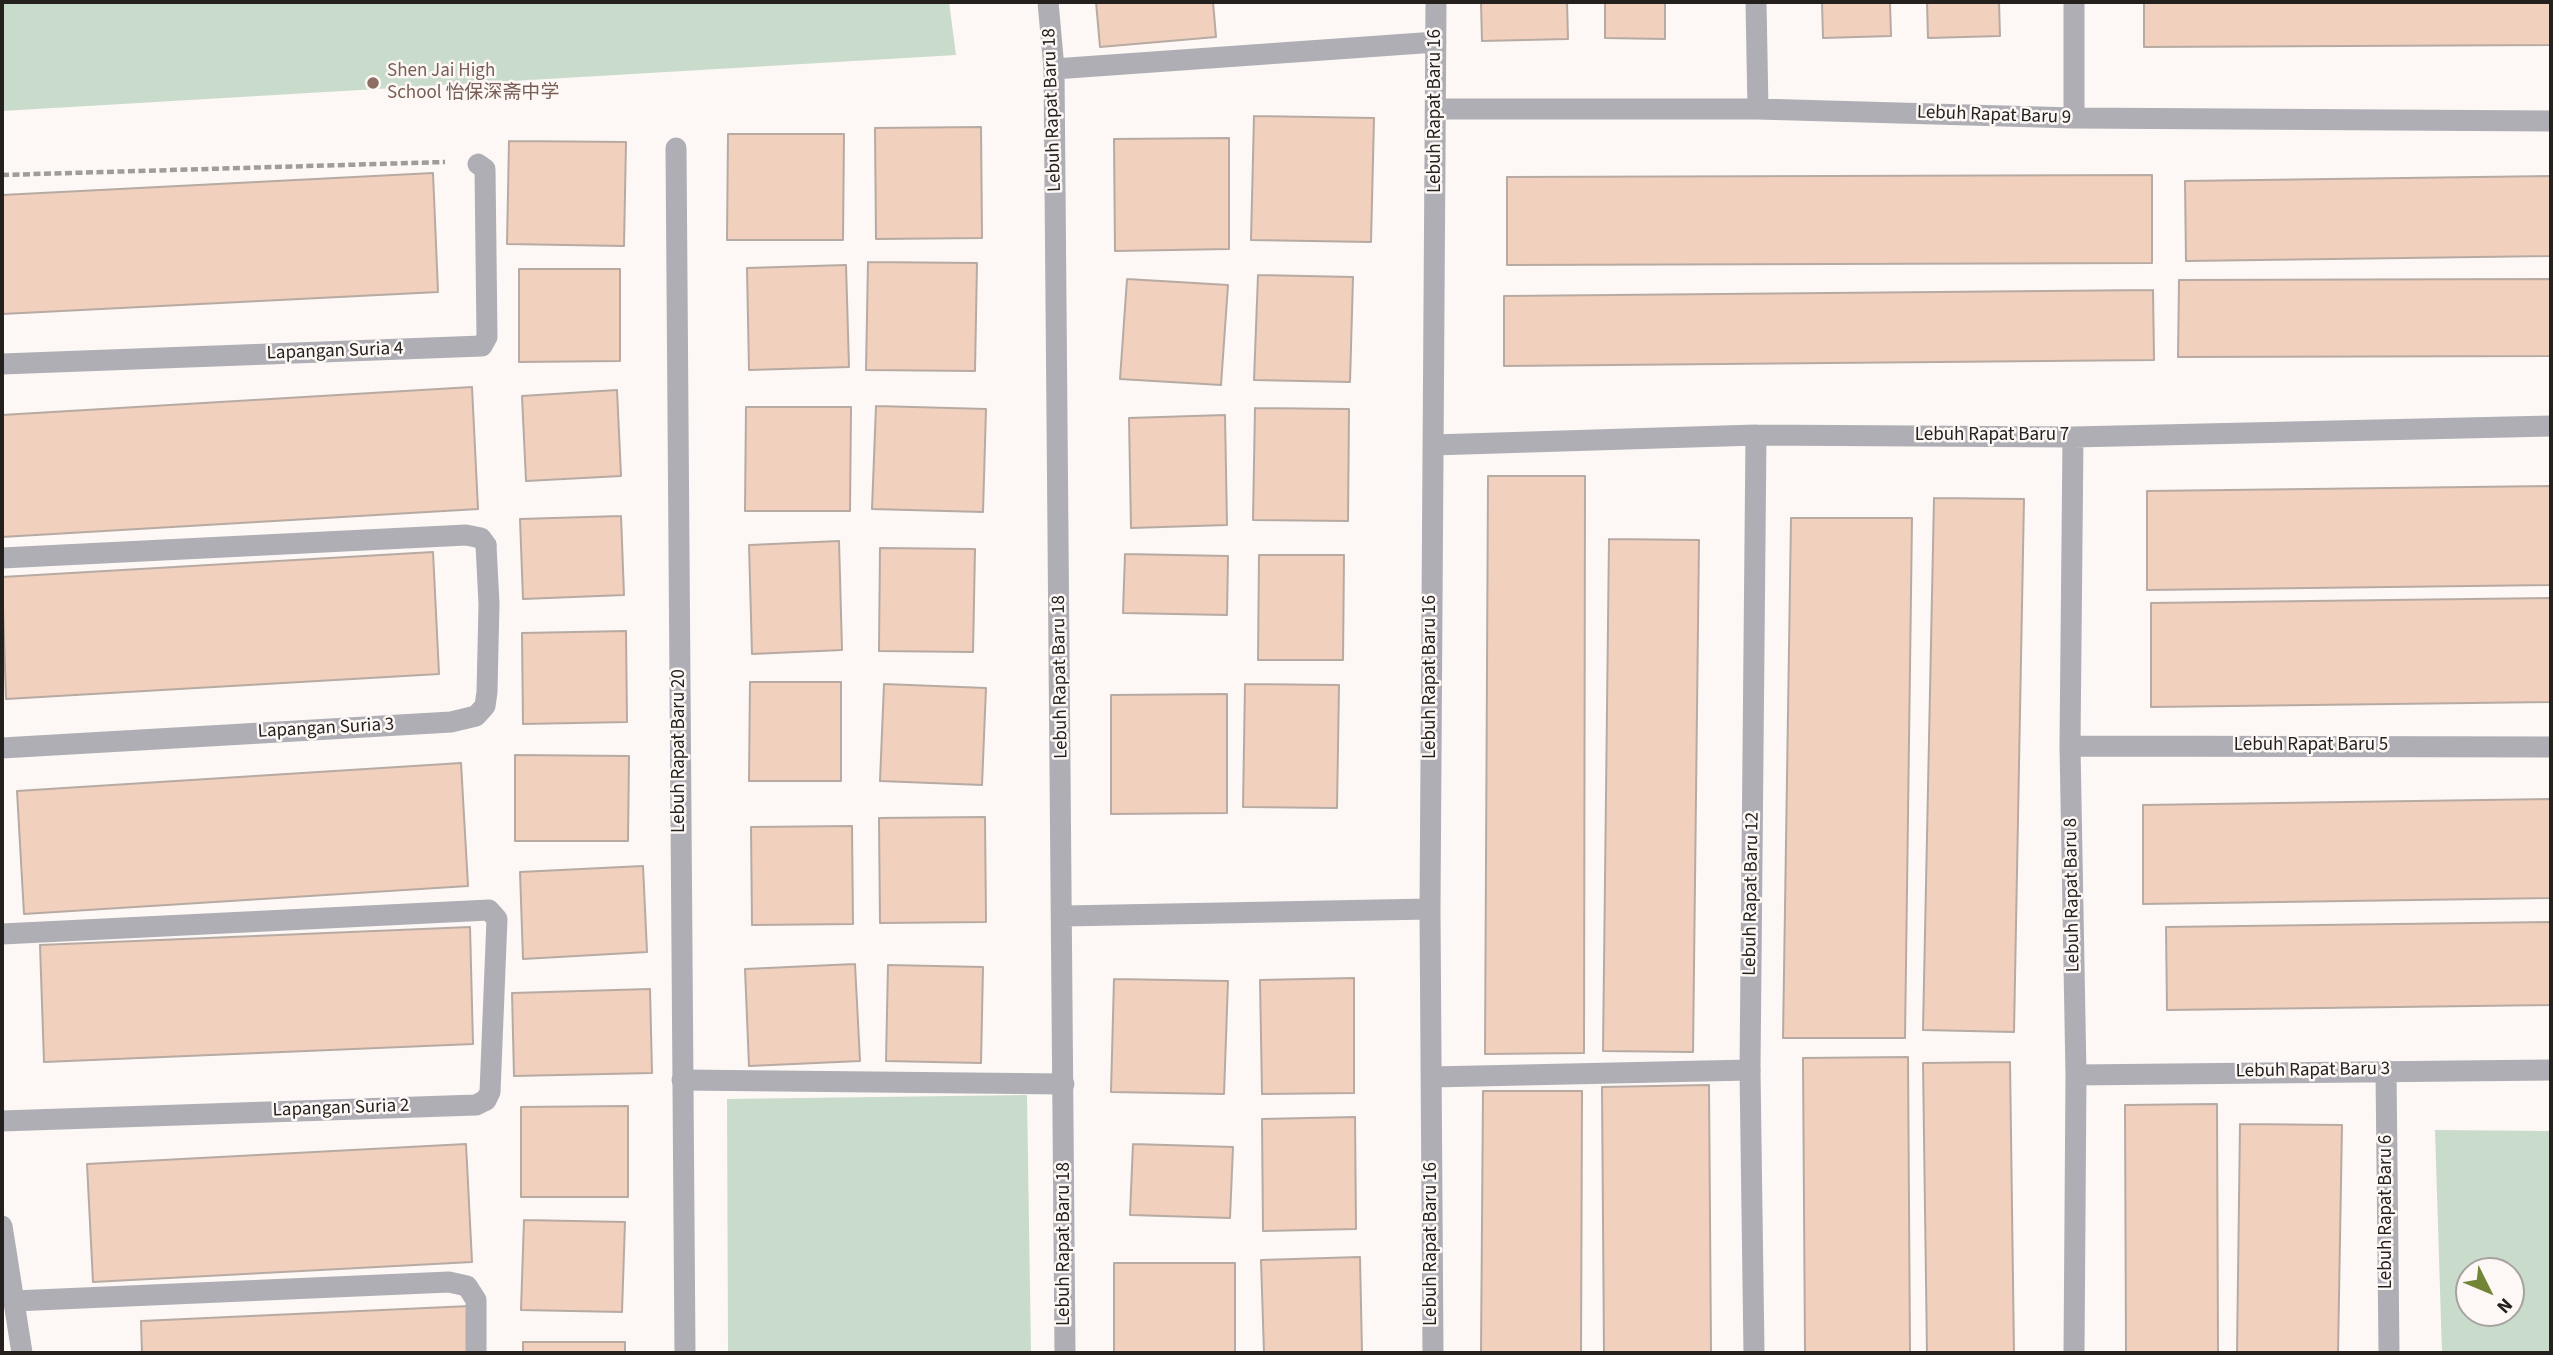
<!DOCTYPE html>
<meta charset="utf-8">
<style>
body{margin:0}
#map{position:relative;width:2553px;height:1355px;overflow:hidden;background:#fdf8f5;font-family:"Source Sans 3",sans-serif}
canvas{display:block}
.frame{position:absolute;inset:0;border:4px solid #24201d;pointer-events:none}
.north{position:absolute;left:2455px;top:1257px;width:70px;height:70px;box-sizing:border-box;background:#fdf8f5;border:2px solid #a6a29f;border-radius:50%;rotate:133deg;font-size:19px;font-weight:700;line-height:28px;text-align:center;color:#24201d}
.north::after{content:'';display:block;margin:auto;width:24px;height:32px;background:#728536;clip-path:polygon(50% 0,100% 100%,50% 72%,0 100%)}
</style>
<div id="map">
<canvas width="2553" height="1355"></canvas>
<div class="frame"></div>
<div class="north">N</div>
</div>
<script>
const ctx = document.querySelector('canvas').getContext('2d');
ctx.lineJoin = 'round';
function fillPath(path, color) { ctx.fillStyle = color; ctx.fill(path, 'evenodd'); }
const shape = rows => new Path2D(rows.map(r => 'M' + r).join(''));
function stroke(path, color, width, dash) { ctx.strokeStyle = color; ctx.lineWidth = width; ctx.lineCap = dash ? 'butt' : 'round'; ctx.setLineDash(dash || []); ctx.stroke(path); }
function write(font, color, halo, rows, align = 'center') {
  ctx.font = font + ' "Source Sans 3","Noto Sans SC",sans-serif'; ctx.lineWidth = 5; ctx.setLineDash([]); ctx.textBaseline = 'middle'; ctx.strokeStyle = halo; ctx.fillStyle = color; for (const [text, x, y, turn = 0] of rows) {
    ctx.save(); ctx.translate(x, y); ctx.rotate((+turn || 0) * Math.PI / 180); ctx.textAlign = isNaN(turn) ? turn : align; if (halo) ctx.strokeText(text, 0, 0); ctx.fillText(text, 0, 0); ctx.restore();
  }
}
fillPath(shape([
 [2,2,949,2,956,55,2,111],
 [1027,1095,1031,1353,728,1353,727,1099],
 [2435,1130,2551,1131,2551,1353,2442,1353],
 [2469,1271,2511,1271,2511,1313,2469,1313]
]), '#c9dbca');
const building = shape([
 [1096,2,1213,2,1216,37,1100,47,1096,2],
 [1481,2,1567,2,1568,39,1482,41,1481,2],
 [1605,2,1665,2,1665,39,1605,38,1605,2],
 [1822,2,1890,2,1891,36,1823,38,1822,2],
 [1927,2,1999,2,2000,36,1928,38,1927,2],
 [2144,2,2551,2,2551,45,2144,47,2144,2],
 [1254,116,1374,118,1371,242,1251,240,1254,116],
 [981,127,982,238,876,239,875,128,981,127],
 [728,134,844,134,843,240,727,240,728,134],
 [1229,138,1229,249,1115,251,1114,139,1229,138],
 [509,141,626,142,624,246,507,244,509,141],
 [433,173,438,292,2,314,2,195,433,173],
 [2152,175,2152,263,1507,265,1507,177,2152,175],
 [2551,176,2551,256,2186,261,2185,181,2551,176],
 [868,262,977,263,975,371,866,370,868,262],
 [846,265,849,367,749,370,747,268,846,265],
 [519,269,620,269,620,361,519,362,519,269],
 [1258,275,1353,277,1350,382,1254,380,1258,275],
 [1127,279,1228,285,1221,385,1120,379,1127,279],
 [2551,279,2551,356,2178,357,2179,280,2551,279],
 [2153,290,2154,360,1504,366,1504,296,2153,290],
 [472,387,478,509,2,537,2,415,472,387],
 [617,390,621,476,526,481,522,396,617,390],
 [876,406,986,409,983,512,872,509,876,406],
 [746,407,851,407,850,511,745,511,746,407],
 [1255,408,1349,409,1348,521,1253,520,1255,408],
 [1225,415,1227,525,1131,528,1129,418,1225,415],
 [1488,476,1585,476,1584,1053,1485,1054,1488,476],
 [2551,486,2551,585,2147,590,2147,491,2551,486],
 [1934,498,2024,499,2014,1032,1923,1030,1934,498],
 [621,516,624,595,523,599,520,519,621,516],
 [1791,518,1912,518,1905,1038,1783,1038,1791,518],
 [1609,539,1699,540,1693,1052,1603,1051,1609,539],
 [839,541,842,650,752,654,749,545,839,541],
 [880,548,975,549,973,652,879,651,880,548],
 [433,552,439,674,6,699,2,577,433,552],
 [1125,554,1228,556,1227,615,1123,613,1125,554],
 [1259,555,1344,555,1343,660,1258,660,1259,555],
 [2551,598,2551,702,2151,707,2151,603,2551,598],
 [626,631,627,722,523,724,522,633,626,631],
 [750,682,841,682,841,781,749,781,750,682],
 [884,684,986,688,982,785,880,781,884,684],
 [1245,684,1339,685,1337,808,1243,807,1245,684],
 [1227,694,1227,813,1111,814,1111,695,1227,694],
 [515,755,629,756,628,841,515,841,515,755],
 [461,763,468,886,24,914,17,791,461,763],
 [2551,799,2551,898,2143,904,2143,805,2551,799],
 [985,817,986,922,880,923,879,818,985,817],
 [852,826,853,924,752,925,751,827,852,826],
 [643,866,647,952,523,959,520,872,643,866],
 [2551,922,2551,1005,2167,1010,2166,927,2551,922],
 [470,927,473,1044,44,1062,40,945,470,927],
 [855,964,860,1061,749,1066,745,969,855,964],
 [888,965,983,967,981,1063,886,1061,888,965],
 [1354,978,1354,1093,1262,1094,1260,980,1354,978],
 [1114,979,1228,981,1224,1094,1111,1092,1114,979],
 [650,989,652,1073,514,1076,512,993,650,989],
 [1908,1057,1910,1353,1805,1353,1803,1058,1908,1057],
 [2010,1062,2014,1353,1927,1353,1923,1063,2010,1062],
 [1709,1085,1711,1353,1604,1353,1602,1087,1709,1085],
 [1483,1091,1582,1091,1581,1353,1481,1353,1483,1091],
 [2217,1104,2218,1353,2126,1353,2125,1105,2217,1104],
 [628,1106,628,1197,521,1197,521,1107,628,1106],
 [1355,1117,1356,1229,1263,1231,1262,1119,1355,1117],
 [2240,1124,2342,1125,2338,1353,2237,1353,2240,1124],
 [466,1144,472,1262,93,1282,87,1164,466,1144],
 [1133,1144,1233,1147,1230,1218,1130,1215,1133,1144],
 [524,1220,625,1222,622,1312,521,1310,524,1220],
 [1360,1257,1362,1353,1264,1353,1261,1260,1360,1257],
 [1114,1263,1235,1263,1235,1353,1114,1353,1114,1263],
 [470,1306,472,1353,142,1353,141,1321,470,1306],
 [523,1342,625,1342,625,1353,523,1353,523,1342]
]);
fillPath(building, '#f2d0be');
stroke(building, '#b7aaa3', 2);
stroke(shape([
 [2,175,445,162]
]), '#a09c99', 4.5, [7, 3.5]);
stroke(shape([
 [2,558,466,535,481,538,486,545],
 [2,934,489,910,497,919,490,1092,486,1100],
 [1432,1077,1750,1070],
 [682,1080,1064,1084],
 [14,1301,449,1282,467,1286,476,1300,476,1353]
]), '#aeaeb4', 21);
stroke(shape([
 [1048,2,1054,69,1065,1353],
 [1756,2,1758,109],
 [2074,2,2074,118],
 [1054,69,1436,42],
 [1437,109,1758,109,2074,118,2551,121],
 [676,148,685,1353],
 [2,364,482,346,487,337,485,169,478,164],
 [2073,437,2070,746,2076,1075,2074,1353],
 [1433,445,1756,435,2073,437,2551,426],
 [2070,746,2551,747],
 [2,748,451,722,476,716,485,706,487,692,489,604,486,545],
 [1064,916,1430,909],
 [2386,1070,2389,1353],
 [2076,1075,2551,1070],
 [2,1121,476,1105,486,1100],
 [2,1226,22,1353],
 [1433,1353,1430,909,1436,2],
 [1754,1353,1750,1070,1756,435]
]), '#aeaeb4', 21);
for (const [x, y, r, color] of [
 [373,83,7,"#8d6e63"]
]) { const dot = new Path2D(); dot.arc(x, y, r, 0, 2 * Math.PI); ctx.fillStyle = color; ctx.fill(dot); stroke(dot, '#fdf8f5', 2.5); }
write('19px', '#785e54', '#fdf8f5', [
 ["Shen Jai High",387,72],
 ["School 怡保深斋中学",387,94]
], 'left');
write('19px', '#24201d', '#fdf8f5', [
 ["Lebuh Rapat Baru 18",1053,110,-92],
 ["Lebuh Rapat Baru 16",1436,111,-90],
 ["Lebuh Rapat Baru 9",1994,116,2],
 ["Lapangan Suria 4",335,352,-2],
 ["Lebuh Rapat Baru 7",1992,436],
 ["Lebuh Rapat Baru 18",1061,677,-91],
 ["Lebuh Rapat Baru 16",1431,677,-90],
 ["Lapangan Suria 3",326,729,-3],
 ["Lebuh Rapat Baru 5",2311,746],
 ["Lebuh Rapat Baru 20",680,751,-90],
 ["Lebuh Rapat Baru 12",1752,894,-89],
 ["Lebuh Rapat Baru 8",2073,895,-91],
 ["Lebuh Rapat Baru 3",2313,1071,-1],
 ["Lapangan Suria 2",341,1109,-2],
 ["Lebuh Rapat Baru 6",2387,1212,-90],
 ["Lebuh Rapat Baru 18",1065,1244,-90],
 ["Lebuh Rapat Baru 16",1432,1244,-90]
]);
</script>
